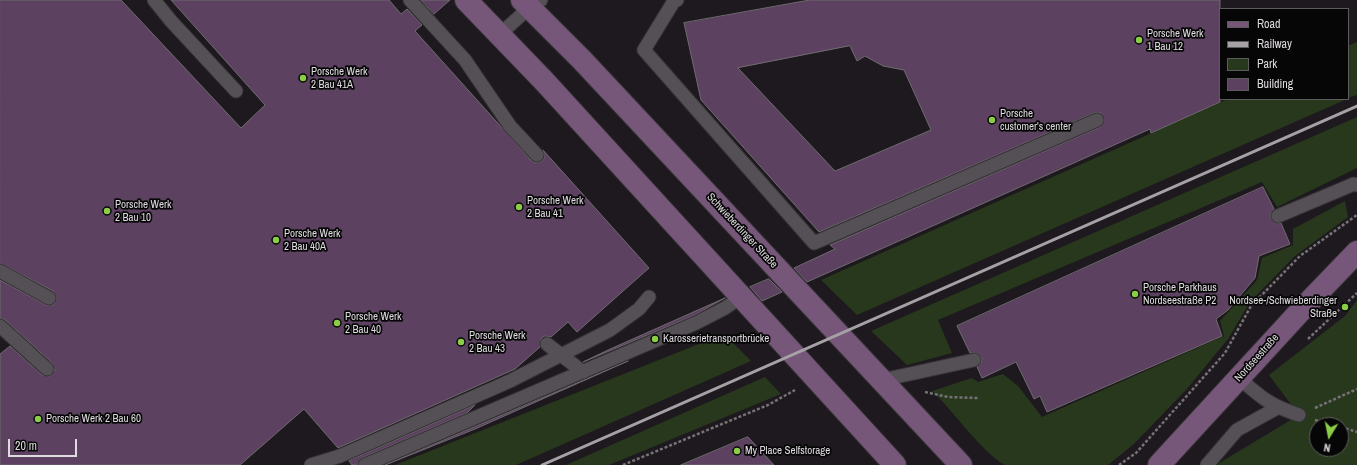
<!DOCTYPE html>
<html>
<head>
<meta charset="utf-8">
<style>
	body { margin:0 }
	#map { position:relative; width:1357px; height:465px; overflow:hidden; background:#1d191e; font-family:"Archivo Narrow",sans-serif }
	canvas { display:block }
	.legend { position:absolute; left:1219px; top:8px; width:130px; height:92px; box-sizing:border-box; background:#070607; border:1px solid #5d5c5d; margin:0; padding:5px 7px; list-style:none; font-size:12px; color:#dfdcdf }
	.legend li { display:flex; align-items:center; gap:8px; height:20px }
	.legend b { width:20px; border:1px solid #5d5c5d }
	.north { position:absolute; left:1309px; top:417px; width:40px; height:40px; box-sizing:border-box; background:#070607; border:1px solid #5d5c5d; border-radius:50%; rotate:190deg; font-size:11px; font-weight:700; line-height:16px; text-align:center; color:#dfdcdf }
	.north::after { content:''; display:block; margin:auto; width:14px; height:18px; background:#8ace47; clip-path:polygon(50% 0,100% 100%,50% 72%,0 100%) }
	.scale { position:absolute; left:8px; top:439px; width:69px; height:18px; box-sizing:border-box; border:2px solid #dfdcdf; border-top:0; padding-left:5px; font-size:12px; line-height:14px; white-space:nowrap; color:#dfdcdf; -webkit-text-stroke:3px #070607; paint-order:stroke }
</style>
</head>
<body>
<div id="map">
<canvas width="1357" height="465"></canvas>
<ul class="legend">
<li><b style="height:5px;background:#76577a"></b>Road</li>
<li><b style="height:5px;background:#a5a1a5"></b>Railway</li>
<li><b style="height:11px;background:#28381c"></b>Park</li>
<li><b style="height:11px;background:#5c4260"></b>Building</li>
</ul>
<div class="north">N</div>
<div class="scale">20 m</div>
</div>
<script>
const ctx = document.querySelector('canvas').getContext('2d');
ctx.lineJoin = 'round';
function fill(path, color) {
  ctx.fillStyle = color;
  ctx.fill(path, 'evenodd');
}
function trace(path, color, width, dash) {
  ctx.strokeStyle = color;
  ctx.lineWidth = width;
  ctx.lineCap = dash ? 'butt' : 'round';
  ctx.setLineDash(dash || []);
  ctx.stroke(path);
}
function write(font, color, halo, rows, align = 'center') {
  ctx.font = font + ' "Archivo Narrow",sans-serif';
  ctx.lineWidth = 3.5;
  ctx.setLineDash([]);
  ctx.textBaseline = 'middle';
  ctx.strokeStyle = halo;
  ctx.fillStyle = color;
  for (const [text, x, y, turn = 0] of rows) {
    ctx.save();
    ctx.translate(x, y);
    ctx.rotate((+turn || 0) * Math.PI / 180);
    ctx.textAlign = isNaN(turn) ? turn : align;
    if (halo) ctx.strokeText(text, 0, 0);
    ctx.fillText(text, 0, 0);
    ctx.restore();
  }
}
fill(new Path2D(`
	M1357,42v53l-9,3v-52z
	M1228,99h119l-490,216 -36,-35z
	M1357,117v51l-80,39 -15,-25 -324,138 14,33 -45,12 -36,-34z
	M1345,201l3,16 -53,39 -45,46 -22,37 -42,51 -52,54 -26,21h-103c-24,-13 -51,-54 -73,-74l40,-13 6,4 25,-8 15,12 24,31 182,-81 -4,-15 37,-41 5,-22 31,-13v-16z
	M1357,300v165h-141l83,-50 -30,-40 76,-59zM1317,425h24v24h-24z
	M724,334l27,27 -235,104h-121z
	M765,377l16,17 -172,71h-43z`), '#28381c');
const building = new Path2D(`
	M0,0h121l120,128 24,-23 -94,-105h218l12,14 6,-5 15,16 -7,6 116,129 4,3 7,-2 3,-4 -2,-7 106,118 -72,64 -9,-10 -17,15 -7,-1 -3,3 -1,8 -25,22 -177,79 -34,-39 -64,56h-240v-111l10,-8 32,29 8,1 5,-6 -3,-7 -47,-43 -5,-2v-38l46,25h7l4,-7 -4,-7 -53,-28z
	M421,0h29l-16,14z
	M810,0h410v102l-69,31 -1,-4 -343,153 -13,-14 41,-19 -5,-4 270,-118 5,-6 -4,-8h-7l-275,119 -118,-132 -17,-77zM850,46l7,15 8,-5 18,10 21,4 27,60 -96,41 -97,-103z
	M1263,187l11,22 -4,6 1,4 6,5 4,-1 9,21 -31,12 -4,22 -27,32 -12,9 6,17 -175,76 -7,-16 -6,3 -18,-37 -34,16 -5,-11 4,-4 1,-5 -5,-5h-7l-13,-27z
	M769,279l13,13 -20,9 -12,-14z
	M725,298l-32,18 -110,46 25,-12z
	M628,361l-153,68 -90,36 201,-86z
	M475,405l-8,8 -105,45 -5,7h-5l-3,-4z
	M748,437l26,28h-93z`);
fill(building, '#5c4260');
trace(building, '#6f6a6f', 1);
const service = new Path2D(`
	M154,0l17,21 65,70
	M410,0l55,60 45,66 27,29
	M677,0l-3,1 -30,49 170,193 283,-123
	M499,35l30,-27 12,-8
	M1278,216l76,-32 3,1
	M0,271l49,27
	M0,326l47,43
	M547,344l36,28
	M1239,378c23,20 30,27 60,37
	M882,380l92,-20
	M311,465l29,-9 170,-75 100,-51 29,-21 10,-12
	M365,465l331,-142 29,-15 16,-11
	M1207,465l30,-35 40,-22`);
const secondary = new Path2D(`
	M466,0l78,81 351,384
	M522,0l60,60 379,405
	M1159,465l147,-160 51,-53`);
trace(service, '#373437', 15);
trace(secondary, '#373437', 24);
trace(new Path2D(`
	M1308,339l49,-46
	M925,392l23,5 30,1
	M1315,408l42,-19
	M1315,420l19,5
	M1341,427l16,5
	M623,465l145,-60 27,-15
	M1119,465l17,-12 89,-100 26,-47 49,-50 57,-41`), '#767276', 2.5, [3, 2]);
trace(service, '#555055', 13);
trace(secondary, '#76577a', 22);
trace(new Path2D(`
	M542,465l815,-359`), '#a5a1a5', 3);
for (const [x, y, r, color] of [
	[1139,40,4,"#8ace47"],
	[303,78,4,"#8ace47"],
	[992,120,4,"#8ace47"],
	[519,207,4,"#8ace47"],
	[107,211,4,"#8ace47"],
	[276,240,4,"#8ace47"],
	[1135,294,4,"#8ace47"],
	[1345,307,4,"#8ace47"],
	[337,323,4,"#8ace47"],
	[655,339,4,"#8ace47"],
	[461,342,4,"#8ace47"],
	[38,419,4,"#8ace47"],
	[737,451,4,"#8ace47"]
]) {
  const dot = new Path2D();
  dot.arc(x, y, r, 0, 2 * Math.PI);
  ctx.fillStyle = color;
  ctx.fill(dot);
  trace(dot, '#070607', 1.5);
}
write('11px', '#dfdcdf', '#070607', [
	["Porsche Werk",1147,34],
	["1 Bau 12",1147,47],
	["Porsche Werk",311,72],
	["2 Bau 41A",311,85],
	["Porsche",1000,114],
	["customer's center",1000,127],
	["Porsche Werk",527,201],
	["2 Bau 41",527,214],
	["Porsche Werk",115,205],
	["2 Bau 10",115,218],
	["Porsche Werk",284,234],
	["2 Bau 40A",284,247],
	["Porsche Parkhaus",1143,288],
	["Nordseestraße P2",1143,301],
	["Nordsee-/Schwieberdinger",1337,301,"right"],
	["Straße",1337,314,"right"],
	["Porsche Werk",345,317],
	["2 Bau 40",345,330],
	["Porsche Werk",469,336],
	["2 Bau 43",469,349],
	["Karosserietransportbrücke",663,339],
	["Porsche Werk 2 Bau 60",46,419],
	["My Place Selfstorage",745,451]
], 'left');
write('11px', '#dfdcdf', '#070607', [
	["Schwieberdinger Straße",742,231,47],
	["Nordseestraße",1257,358,-48]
]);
</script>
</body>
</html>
